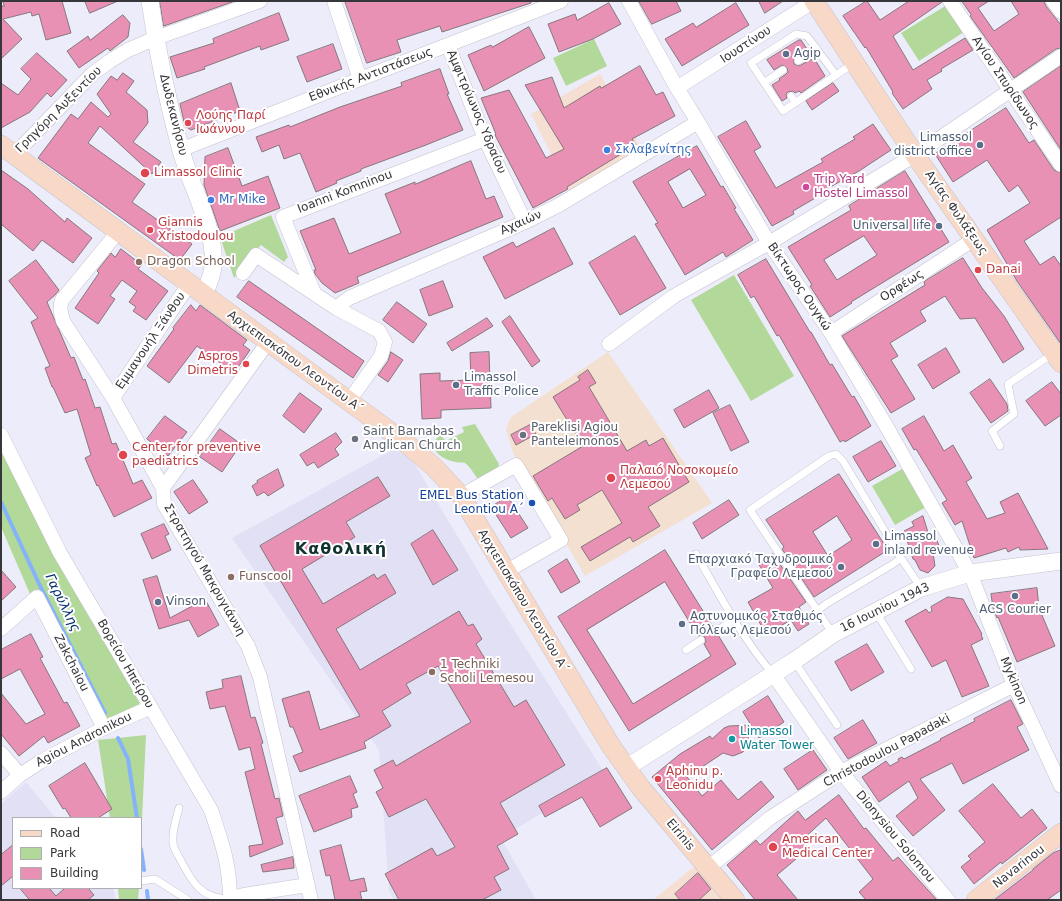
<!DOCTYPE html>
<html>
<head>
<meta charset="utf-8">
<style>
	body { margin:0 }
	#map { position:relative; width:1062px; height:901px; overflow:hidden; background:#edecfa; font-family:"DejaVu Sans",sans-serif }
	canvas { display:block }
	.frame { position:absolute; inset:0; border:2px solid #36363b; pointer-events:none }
	.legend { position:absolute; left:12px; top:817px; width:130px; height:72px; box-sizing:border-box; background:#fff; border:1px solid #afafb1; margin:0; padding:5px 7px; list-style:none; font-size:12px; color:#36363b }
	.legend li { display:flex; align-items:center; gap:8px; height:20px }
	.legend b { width:20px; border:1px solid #afafb1 }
</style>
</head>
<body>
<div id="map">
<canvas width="1062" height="901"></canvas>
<div class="frame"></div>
<ul class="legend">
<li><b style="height:5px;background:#f8d9c7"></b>Road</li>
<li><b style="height:11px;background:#b2d999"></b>Park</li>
<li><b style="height:11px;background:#e990b5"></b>Building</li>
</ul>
</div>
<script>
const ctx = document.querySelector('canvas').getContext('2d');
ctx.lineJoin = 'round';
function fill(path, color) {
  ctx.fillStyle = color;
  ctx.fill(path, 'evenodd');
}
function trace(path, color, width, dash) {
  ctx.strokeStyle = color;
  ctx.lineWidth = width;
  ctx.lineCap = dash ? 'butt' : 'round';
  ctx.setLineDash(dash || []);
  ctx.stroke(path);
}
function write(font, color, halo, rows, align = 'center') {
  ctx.font = font + ' "DejaVu Sans",sans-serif';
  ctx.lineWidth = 4;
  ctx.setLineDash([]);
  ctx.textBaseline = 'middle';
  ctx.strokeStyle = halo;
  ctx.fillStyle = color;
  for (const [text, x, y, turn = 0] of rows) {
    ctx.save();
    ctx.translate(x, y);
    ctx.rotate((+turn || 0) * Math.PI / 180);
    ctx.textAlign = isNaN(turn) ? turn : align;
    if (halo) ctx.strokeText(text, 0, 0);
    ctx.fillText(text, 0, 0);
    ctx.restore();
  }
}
fill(new Path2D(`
	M600,74l43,78 -72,41 -40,-79z
	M697,864l30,36h-74z`), '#f5dfd2');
fill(new Path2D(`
	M403,444l88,149 116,184 -52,28 -54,33 35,62h-142l-5,-10 -10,-140 -147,-212z
	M26,782l30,36h-43v70h100l3,12h-115v-96z`), '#e2e0f4');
fill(new Path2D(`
	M608,352l104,151 -127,73 -72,-123 -7,-24 5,-12z`), '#f3e0d0');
fill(new Path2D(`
	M947,5l17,27 -45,29 -18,-28z
	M594,39l13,27 -41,20 -13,-28z
	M271,215l17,42 -4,5 -23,-17 -27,33 -14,-41z
	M734,275l60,101 -43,25 -60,-101z
	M1,424l61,127 81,135 -4,19 -34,19 -75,-130 -29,-67z
	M475,424l24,40 -2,8 -18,8c-5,-5 -8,-13 -14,-17 -3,-1 -6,0 -9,-1 -14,-2 -31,-14 -16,-27l6,6 18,-9 -2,-5z
	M904,468l22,39 -31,18 -23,-39z
	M146,735l-5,106v-23h-31l-12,-78z
	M118,888h21l-1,12h-19z`), '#b2d999');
trace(new Path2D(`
	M1,502l41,88 63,123
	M118,738l10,21 9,59
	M141,849l3,21
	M147,891l1,9`), '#84b2fb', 4);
const building = new Path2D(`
	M3,1h59l9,32 -25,7 -7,-26 -7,2 -1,-4 -28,7 19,20 -21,20v-53h3z
	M85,1h33l-28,12z
	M160,1h75l-71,25z
	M345,1h186v2l-89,29 -2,-6 -43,14 4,12 -34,11z
	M639,1h37l5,10 -29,13z
	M759,1h24l-18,12z
	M867,1l13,19 29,-19h33v1l-49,34 20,34 52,-32 8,12 -32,19 1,2 -15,9 5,9 -29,20 -11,-16 1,-1 -27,-45 -1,1 -22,-32z
	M962,1h27l-11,7 16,23 25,-17 -8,-13h33l2,5 15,19v23l-5,1 -42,29 -44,-62 1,-1z
	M609,3l12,21 -28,15 -34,13 -11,-28 27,-10 2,6z
	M736,3l13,22 -67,41 -17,-27 28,-16 3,4z
	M279,13l10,27 -28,10 -1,-4 -56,21 1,2 -28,9 -7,-21 44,-14 -1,-4z
	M123,15l7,8 -2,14 -18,14 -2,-3 -29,20 -12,-17 21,-15 2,4z
	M529,27l16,31 -61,33 -16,-36 23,-10 1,2z
	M799,40h2l6,9 -13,9v6l5,2 15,-8 11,18 -24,17 -2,-2 -4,2 -2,-2 -5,1 -2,2 1,4 -5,3 -10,-16 8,-5 -1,-1 7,-5 2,-2 -1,-4 -5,-3 -8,5 -7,-10z
	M333,44l9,25 -35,13 -10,-25z
	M37,53l30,27 -16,17 -4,-4 -17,19 -29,16v-45l17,12 13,-16 -10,-10z
	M640,66l16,29 7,-3 12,24 -43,23 4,6 -69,42 1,2 -35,19 -38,-73 1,-1 -15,-36 28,-8 37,68 18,-9 -39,-64 27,-8 12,31 36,-22 1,2z
	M1061,66v84l-38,-58z
	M440,69l9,25h-2l16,36 -37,15 -65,24v2l-25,10 1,2 -21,9 -16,-39 -16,6 -5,-14 -17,7 -6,-15 33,-12 1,2 50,-20 62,-21 -1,-3z
	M123,73l11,8 -8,11 21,18 1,13 -15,19 28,20 -9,12 -52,-48 -12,17 57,41 -13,18 60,42 -12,16 -142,-102 33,-44 7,5 13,-17 17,15 3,-3 -14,-20 14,-18 6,4z
	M231,83l9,28 -49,19 -6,-4 -5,-22z
	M833,83l6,8 -27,19 -6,-9z
	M1006,108l23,35 5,-3 20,30 7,3v44l-37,24 16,24 14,-9 7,10v78l-44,-63 -30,-51 43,-27 -12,-18 -9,7 -22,-32 -34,22 -18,-28z
	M746,121l15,26 -7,4 22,37 47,-26 -2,-3 34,-20 -2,-2 20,-13 18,26 -32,21 -36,20 1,2 -31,18 1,3 -22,12 -54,-89z
	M697,146l24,41 2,-1 13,22 -2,1 19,31 -27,17 -3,-5 -38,23 -30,-51 3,-1 -25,-41zM690,169l16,26 -23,13 -15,-26z
	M228,148l14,38 26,-10 12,32 -60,23 -16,-46 1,-28z
	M471,161l15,38 8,-3 9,21 -146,60 2,6 -24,10 -13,-10 -7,-9 -1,-4h2l-16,-39 34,-13 15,36 52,-21 -16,-39 30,-12v2z
	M1,170l27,19 37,33 2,-4 25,20 -19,25 -31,-23 -9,11 -32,-27z
	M905,171l44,71 -98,60 1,1 -22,14 -20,-31 2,-1 -24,-38 63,-37 -2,-4zM864,236l13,19 -40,25 -13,-20z
	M554,228l19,36 -68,35 -22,-42 30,-15 3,5z
	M635,236l31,52 -46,27 -31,-52z
	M121,249l21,16 -4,4 30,22 -22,29 -13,-9 3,-4 -7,-5 8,-11 -15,-11 -12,16 5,3 -17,25 -23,-16 24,-35 -2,-2 14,-18 4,4z
	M963,258l19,30 22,28 20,33 -21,14 -28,-45 -15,1 -15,-23 -25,15 6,10 -36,22 8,13 -7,4 24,39 -24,14 -49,-77 83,-51 -1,-3z
	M766,259l44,73h1l19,33 2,-1 20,33 2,-1 17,30 -26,16 -1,-2 -4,2 -61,-107 -2,1 -23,-40 -3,2 -13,-23z
	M36,260l23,30 -4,5 -8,7 24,56 3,-1 9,23 2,-1 10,29 5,-1 12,37 4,-1 17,41 9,-4 10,18 -38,19 -16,-32 -1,1 -12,-28 6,-3 -14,-46 -12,4 -12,-26h-1l-7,-19 5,-2 -19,-44 7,-4 -29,-37z
	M249,281l115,80 -11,17 -116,-81z
	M443,281l10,26 -24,9 -9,-26z
	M397,302l30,22 -14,19 -30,-23z
	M191,305l5,6 4,-6 47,35 -4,5 7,5 -16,23 -37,-27 -28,37 -22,-17 27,-37 -1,-1z
	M510,316l30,45 -8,6 -30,-45z
	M487,318l6,8 -41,25 -5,-8z
	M946,348l14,24 -27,17 -15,-24z
	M391,352l12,8 -15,22 -10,-7 10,-14z
	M489,352l2,56 -50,2v8l-19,1 -2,-45 20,-1v8l31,-1 -1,-27z
	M588,370l8,13 -7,4 38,64 19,-11 3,6 14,-8 26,44 -41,25 12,19 -27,16 -3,-5 -40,24 -9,-14 41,-24 -20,-33 -25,15 3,5 -15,9 -13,-21 -4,3 -15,-25 50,-30 -30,-49 27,-17 -2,-3z
	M990,379l17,25 1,7 -17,12 -21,-30z
	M1052,382l9,12v21l-16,11 -19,-25z
	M709,390l10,18 -35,20 -10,-18z
	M300,393l22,16 -18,24 -21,-17z
	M730,405l19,37 -18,9 -18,-38z
	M165,416l22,16 -19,24 -21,-17z
	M924,416l20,35 9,-6 19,33 -6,4 21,37 18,-6 -5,-11 18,-9 30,56 -28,1 -1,-3 -11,5 -2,-4 -32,10 -12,-37 -7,4 -13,-22 5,-3 -31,-51 -2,1 -12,-21z
	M530,425l6,9 -20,11 -5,-10z
	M220,429l21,15 -19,28 -22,-15z
	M336,433l6,9 -7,7 4,6 -21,13 -4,-6 -7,4 -7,-11z
	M881,441l15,25 -28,16 -15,-25z
	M278,469l6,17 -16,10 -4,-4 -7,4 -5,-10 6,-4 -1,-1z
	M839,474l49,76 -74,47 -32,-48 2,-2 -18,-27zM837,516l15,24 -24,16 -15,-24z
	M378,477l12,19 -44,26 9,15 -53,32 21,35 51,-30 3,5 8,-5 11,19 -60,36 24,41 99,-59 9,15 5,-2 9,15 -6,5 38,63 12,-7 39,65 -65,38 18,31 -21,12 12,23 -15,8 7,13 -19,10h-83l-14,-26 47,-26 5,8 18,-9 -29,-48 -37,18 -13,-25 7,-4 -9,-18 19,-10 3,6 75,-44 -33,-56 -32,18 5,9 -29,18 9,15 -27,16 2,6 -66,24 -7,-16 10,-4 -10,-25h-3l-8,-28 27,-8 11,39 40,-14 -100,-170z
	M193,480l15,22 -19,12 -15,-22z
	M508,497l20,31 -17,10 -20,-31z
	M729,500l10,15 -37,24 -9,-16z
	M923,516l7,23 5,-3 5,12 -7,5 2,13 -7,7 -8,-3 -5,-10 -2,-1 -9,-28 10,-5 -2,-4z
	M164,524l5,10 -4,2 6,14 -19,9 -11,-25z
	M433,530l25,40 -25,15 -22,-41z
	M665,550l48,77 -2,4 1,3 2,2 4,-1 18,29 -107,67 -71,-114zM665,582l33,54 5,-1 2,3 1,4 -2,2 7,12 -78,48 -46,-74z
	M773,554l33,48 -7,5 10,17 -11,7 -7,-11 -25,14 -18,-32 25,-14 -15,-25z
	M567,559l13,23 -19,11 -13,-22z
	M1,570l15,17 -15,14z
	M157,576l13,42 35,-19 14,26 -21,12 -9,-17 -30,9 -16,-49z
	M1037,588l2,20 16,38 -38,16 -19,-45 -1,1 -4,-10 -2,-14z
	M948,597l15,2 19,35 -1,1 2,4 -12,6 18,41 -27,11 -16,-37 -14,7 -27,-46 21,-12 3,4 3,-2 -1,-4z
	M31,634l12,23 -3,1 24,45 3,-1 13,24 -32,17 -4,-7 -25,20 -18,-22v-41l25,31 19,-10 -25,-45 -19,10v-29z
	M867,644l17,28 -33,19 -16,-29z
	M241,676l10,42 4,-1 8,26 -2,1 14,55 4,-1 4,18 -7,2 7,26 -33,13 -1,-11 14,-2 -18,-72 10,-3 -5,-22 -11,3 -14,-44 -15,3 -4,-17 17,-4 -1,-8z
	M768,696l16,26 -25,16 -8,-12 -5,21 -3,5 -10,4 -10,-3 -36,24 15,19 19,-16 17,20 23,-19 13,16 -62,53 -60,-73 28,-23 30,-18 2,3 12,-11 5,-2 22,-1 -8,-13z
	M1011,700l12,24 -6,3 12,23 -66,34 -11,-21 -32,16 25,31 -32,26 -17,-20 22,-18 -9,-17 -30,21 -17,-25 24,-16 4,5 9,-5 -1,-2 4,-2 2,2 37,-19 -1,-1 35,-18 -1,-2z
	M863,720l14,23 -29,16 -14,-21z
	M813,750l14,20 -29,20 -14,-21z
	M85,763l27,46 -14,9h-27l-6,-10 -2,1 -14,-23z
	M607,768l25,40 -32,19 -18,-30 -37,20 -6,-11z
	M350,776l7,16 -4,2 5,13 -7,2 1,8 -38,15 -15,-36z
	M993,784l28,34 11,-9 15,19 -45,36 -1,-2 -27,22 -13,-17 10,-8 -3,-3 17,-14 -26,-31z
	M839,795l25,34 2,-1 27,33 5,-4 39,43h-71l-7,-8 14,-13 -47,-61 -24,22 7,8 -32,27 21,25h-43l-28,-35 29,-25 4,5 38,-34 7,9z
	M13,845v31l-12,10v-31z
	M341,845l9,36 14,-3 3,13 -7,1 2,8h-27l-5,-25 -4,1 -6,-25z
	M1061,850v40l-14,10h-53l39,-30v-1l20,-16z
	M293,857l1,11 -31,4 -2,-7z
	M698,873l13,16 -12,11h-19l-5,-6z
	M20,888h29l7,8 9,-8h23l6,7 -6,5h-58z`);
fill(building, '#e990b5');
trace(building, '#85777c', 1);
const service = new Path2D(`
	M798,61l19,-12
	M836,75l-29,-39 -11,-2 -45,29 32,48 71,-48
	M764,83l19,-13
	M791,96l5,7
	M1000,446l-8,-15 22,-17 -6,-30 46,-31
	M696,554c23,40 47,86 77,120
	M817,611l9,-7 67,-40 8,-6
	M876,612l35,57
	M716,631l19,-12
	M833,634l-83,-124 79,-54 7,-2 7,7 58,97 20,30
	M686,650l15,-10
	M794,661l43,64
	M179,808c-3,12 -7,22 -6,34 0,5 4,12 7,17 12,23 21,40 50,40
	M141,881l14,-2 33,21`);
const minor = new Path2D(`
	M334,1l26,78
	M629,1l48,87 21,34 71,121 62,90 54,91 85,149 44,112 47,101
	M950,1l111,164
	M1053,1l8,11
	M448,45l37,94 40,83
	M677,88l137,-87
	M180,150l180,-71 201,-78
	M14,155l78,-81 18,-13 18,-11 28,-12 104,-37
	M118,232l-56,68c-3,8 -1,13 1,21l50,77 50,90 1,16 84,142 12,31 51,223
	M243,273l13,-18 80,53 43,23 6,11 -4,14 -32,45
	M314,293l-31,-76 202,-78
	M336,308l13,-10 176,-76 34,-17 139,-83
	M831,333l143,-94
	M609,344l65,-48 95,-53 146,-88 146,-99
	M113,398l76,-114
	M1,435l59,118 151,257c11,33 19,55 19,90
	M163,488l105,-146
	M461,496l55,-31 45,75 -54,31
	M1,629l36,-32 67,131
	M773,674l68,98 107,128
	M1,753l19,22
	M1,792l19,-17 20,-13 64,-34 47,-21
	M708,868l62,-50 71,-46 173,-87
	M230,899l14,-4 63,-10`);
const tertiary = new Path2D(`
	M150,1c7,49 17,98 30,146 9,36 37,83 33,120 -1,10 -6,19 -9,29
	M626,768l168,-107 39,-27 88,-46 49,-15 91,-12`);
const secondary = new Path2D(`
	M814,1l101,154 146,208
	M1,145l406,299 27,23 27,29 150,250 30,42 94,112
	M976,900l85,-67`);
trace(service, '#c3c2cf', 8);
trace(minor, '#c3c2cf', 15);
trace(tertiary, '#c3c2cf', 18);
trace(secondary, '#c3c2cf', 20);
trace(service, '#fff', 7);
trace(minor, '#fff', 14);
trace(tertiary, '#fff', 17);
trace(secondary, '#f8d9c7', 19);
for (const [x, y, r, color] of [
	[786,54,4,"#5c6f8a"],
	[188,123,4,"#e0444e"],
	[980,145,4,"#5c6f8a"],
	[607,150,4,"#3f7fe0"],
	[145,173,5,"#e0444e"],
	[806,187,4,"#d1479c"],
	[211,200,4,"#3f7fe0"],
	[939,226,4,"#5c6f8a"],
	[150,230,4,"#e0444e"],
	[139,262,4,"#8d6e63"],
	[978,270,4,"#e0444e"],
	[246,364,4,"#e0444e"],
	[456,385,4,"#5c6f8a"],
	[523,435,4,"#6b7280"],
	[355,439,4,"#6b7280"],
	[123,455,5,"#e0444e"],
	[611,478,5,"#e0444e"],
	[532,503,4,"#1a4fb4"],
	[876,544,4,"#5c6f8a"],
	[841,567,4,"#5c6f8a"],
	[231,577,4,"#8d6e63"],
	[1015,596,4,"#5c6f8a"],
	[158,602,4,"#5c6f8a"],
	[682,624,4,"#5c6f8a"],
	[432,672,4,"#8d6e63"],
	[732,739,4,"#0f9aa8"],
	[658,779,4,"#e0444e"],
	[773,847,5,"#e0444e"]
]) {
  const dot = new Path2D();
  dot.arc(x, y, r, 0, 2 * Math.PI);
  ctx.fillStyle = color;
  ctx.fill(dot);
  trace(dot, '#fff', 1.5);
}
write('12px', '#36363b', '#fff', [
	["Ιουστίνου",746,45,-33],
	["Εθνικής Αντιστάσεως",371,75,-21],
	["Αγίου Σπυρίδωνος",1005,83,56],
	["Γρηγόρη Αυξεντίου",59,110,-45],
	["Αμφιτρύωνος Υδραίου",476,112,67],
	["Δωδεκανήσου",173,115,76],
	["Ioanni Komninou",345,192,-21],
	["Αγίας Φυλάξεως",956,213,55],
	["Αχαιών",521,223,-24],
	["Ορφέως",902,286,-33],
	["Βίκτωρος Ουγκώ",799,287,56],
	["Εμμανουήλ Ξάνθου",151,341,-56],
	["Αρχιεπισκόπου Λεοντίου Α΄",295,362,36],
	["Στρατηγού Μακρυγιάννη",204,570,60],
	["Αρχιεπισκόπου Λεοντίου Α΄",523,601,59],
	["16 Iouniou 1943",885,608,-26],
	["Zakchaiou",71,663,63],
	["Βορείου Ηπείρου",125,664,60],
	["Mykinon",1013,681,67],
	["Agiou Andronikou",84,740,-27],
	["Christodoulou Papadaki",887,751,-28],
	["Eirinis",680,835,50],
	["Dionysiou Solomou",895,837,50],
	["Navarinou",1019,867,-38]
]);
write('12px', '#4e5e75', '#fff', [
	["Agip",794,54],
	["Limassol",972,138,"right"],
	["district office",972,152,"right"],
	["Universal life",931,226,"right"],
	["Limassol",464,378],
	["Traffic Police",464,392],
	["Limassol",884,537],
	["inland revenue",884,551],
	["Επαρχιακό Ταχυδρομικό",833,560,"right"],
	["Γραφείο Λεμεσού",833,574,"right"],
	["Vinson",166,602],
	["ACS Courier",1015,610,"center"],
	["Αστυνομικός Σταθμός",690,617],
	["Πόλεως Λεμεσού",690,631]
], 'left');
write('12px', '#be3a42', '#fff', [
	["Λούης Παρί",196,116],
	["Ιωάννου",196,130],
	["Limassol Clinic",154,173],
	["Giannis",158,223],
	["Xristodoulou",158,237],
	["Danai",986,270],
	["Aspros",238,357,"right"],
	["Dimetris",238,371,"right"],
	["Center for preventive",132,448],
	["paediatrics",132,462],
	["Παλαιό Νοσοκομείο",620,471],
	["Λεμεσού",620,485],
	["Aphinu p.",666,772],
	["Leonidu",666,786],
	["American",782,840],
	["Medical Center",782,854]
], 'left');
write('12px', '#366cbe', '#fff', [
	["Σκλαβενίτης",615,150],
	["Mr Mike",219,200]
], 'left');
write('12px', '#b23c85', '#fff', [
	["Trip Yard",814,180],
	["Hostel Limassol",814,194]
], 'left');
write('12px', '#785e54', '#fff', [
	["Dragon School",147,262],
	["Funscool",239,577],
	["1 Techniki",440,665],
	["Scholi Lemesou",440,679]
], 'left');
write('12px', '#5b616d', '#fff', [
	["Pareklisi Agiou",531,428],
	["Panteleimonos",531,442],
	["Saint Barnabas",363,432],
	["Anglican Church",363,446]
], 'left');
write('12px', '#164399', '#fff', [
	["EMEL Bus Station",524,496],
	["Leontiou A´",524,510]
], 'right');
write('12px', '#0d838f', '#fff', [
	["Limassol",740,732],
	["Water Tower",740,746]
], 'left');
write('italic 13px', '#093472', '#fff', [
	["Γαρύλλης",62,603,64]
]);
ctx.letterSpacing = '1px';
write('bold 16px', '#103331', '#fff', [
	["Καθολική",341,550]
]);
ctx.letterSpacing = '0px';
</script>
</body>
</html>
